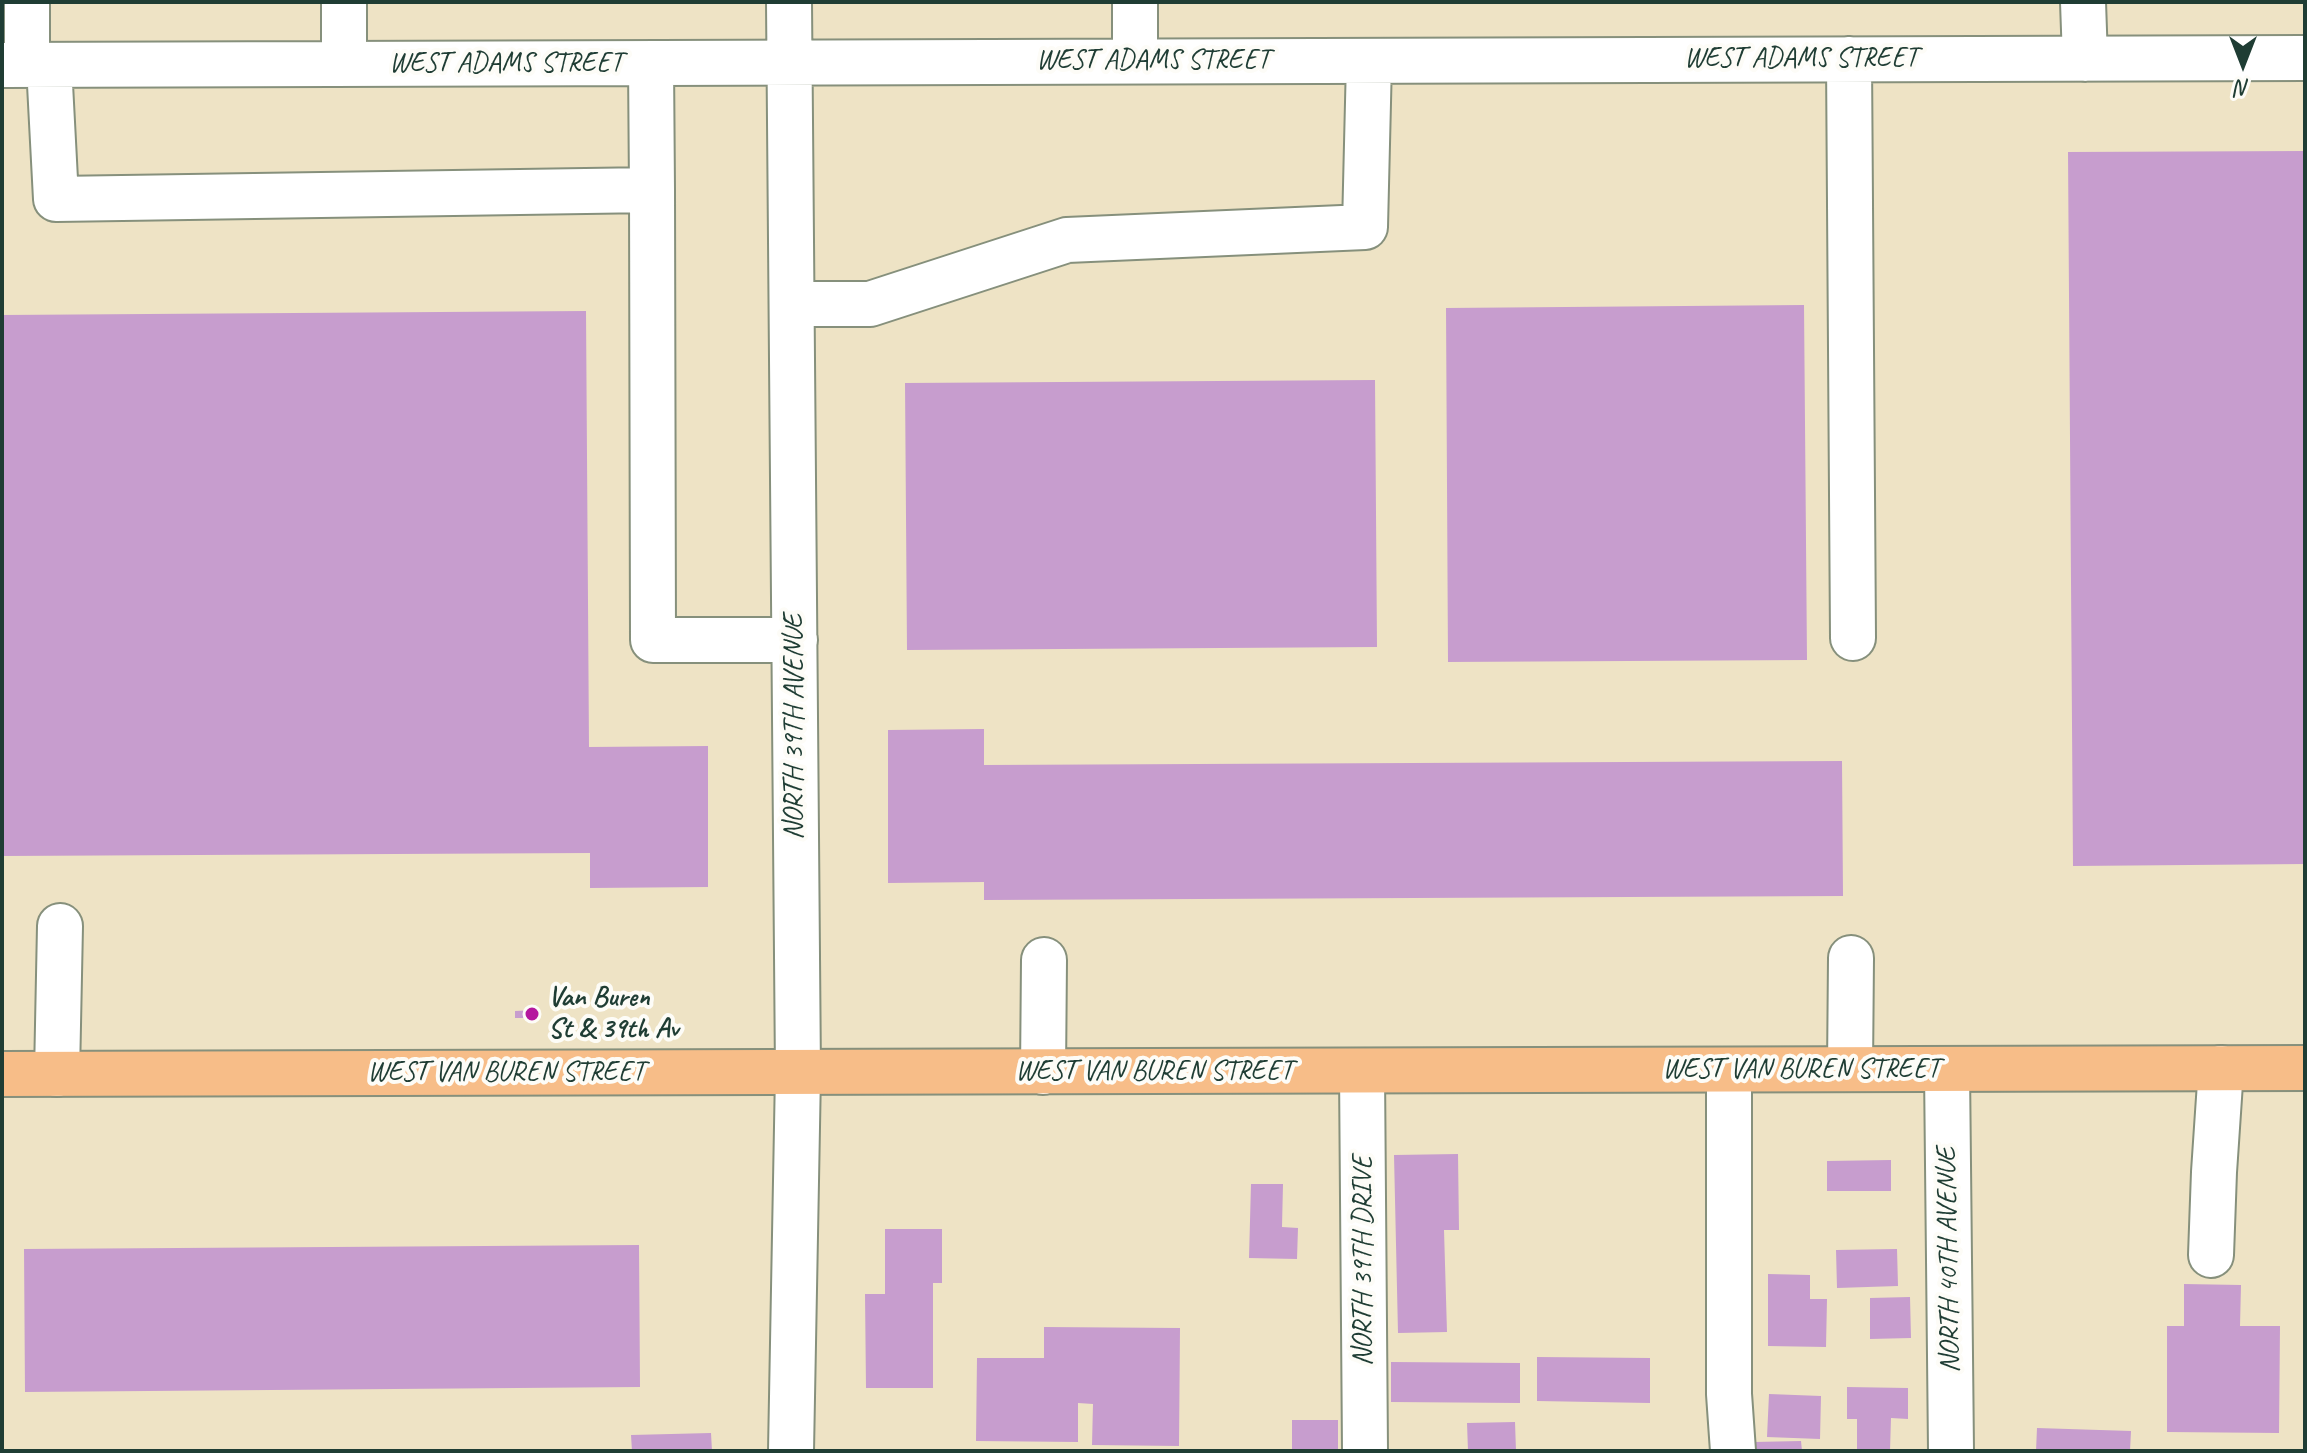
<!DOCTYPE html>
<html>
<head>
<meta charset="utf-8">
<style>
	body { margin:0 }
	#map { position:relative; width:2307px; height:1453px; overflow:hidden; background:#eee3c5; font-family:Caveat,sans-serif }
	canvas { display:block }
	.frame { position:absolute; inset:0; border:4px solid #1f3d34; pointer-events:none }
	.north { position:absolute; left:2203px; top:24px; width:80px; height:80px; -webkit-text-stroke:6px #fdfcf7; paint-order:stroke; rotate:180deg; font-size:22px; font-weight:700; line-height:32px; text-align:center; color:#1f3d34 }
	.north::after { content:''; display:block; margin:auto; width:28px; height:36px; background:#1f3d34; clip-path:polygon(50% 0,100% 100%,50% 72%,0 100%) }
</style>
</head>
<body>
<div id="map">
<canvas width="2307" height="1453"></canvas>
<div class="frame"></div>
<div class="north">N</div>
</div>
<script>
const ctx = document.querySelector('canvas').getContext('2d');
ctx.lineJoin = 'round';
function fill(path, color) {
  ctx.fillStyle = color;
  ctx.fill(path, 'evenodd');
}
function trace(path, color, width, dash) {
  ctx.strokeStyle = color;
  ctx.lineWidth = width;
  ctx.lineCap = dash ? 'butt' : 'round';
  ctx.setLineDash(dash || []);
  ctx.stroke(path);
}
function write(font, color, halo, rows, align = 'center') {
  ctx.font = font + ' Caveat,sans-serif';
  ctx.lineWidth = 8;
  ctx.setLineDash([]);
  ctx.textBaseline = 'middle';
  ctx.strokeStyle = halo;
  ctx.fillStyle = color;
  for (const [text, x, y, turn = 0] of rows) {
    ctx.save();
    ctx.translate(x, y);
    ctx.rotate((+turn || 0) * Math.PI / 180);
    ctx.textAlign = isNaN(turn) ? turn : align;
    if (halo) ctx.strokeText(text, 0, 0);
    ctx.fillText(text, 0, 0);
    ctx.restore();
  }
}
fill(new Path2D(`
	M2305,151v713l-232,2 -5,-714z
	M1804,305l3,355 -359,2 -2,-354z
	M586,311l3,436 119,-1v141l-118,1v-35l-588,3v-541z
	M1375,380l2,267 -470,3 -2,-267z
	M984,729v36l858,-4 1,135 -859,4v-18l-96,1v-153z
	M537,1010v8h-22v-7z
	M1458,1154l1,76h-15l3,102 -49,1 -4,-178z
	M1891,1160v31h-64v-30z
	M1251,1184h32l-1,43 16,1 -1,31 -48,-1z
	M885,1229h57v54h-9v105h-67l-1,-94h20z
	M639,1245l1,142 -615,5 -1,-143z
	M1897,1249l1,37 -61,2 -1,-38z
	M1768,1274l42,1v24h17l-1,48 -58,-1z
	M2184,1284l57,1 -1,41h40l-1,107 -112,-1v-106h17z
	M1910,1297l1,41 -41,1v-41z
	M1044,1327l136,1 -1,118 -87,-1 1,-41 -15,-1v39l-102,-1 1,-83h67z
	M1537,1357l113,1v45l-113,-2z
	M1391,1362l129,1v40l-129,-1z
	M1847,1387l61,1v31l-17,-1 -1,33h-33v-32h-10z
	M1769,1394l52,2 -1,43 -53,-2z
	M1292,1420h46v31h-46z
	M1515,1422l1,29h-48l-1,-28z
	M2037,1428l94,3 -1,20h-94z
	M711,1433l1,18h-80l-1,-16z
	M1801,1441l1,10h-48v-9z`), '#c79dce');
const minor = new Path2D(`
	M789,2l9,1071 -7,378
	M1135,2v59
	M2083,2l2,57
	M1849,59l4,579
	M344,64v-62
	M2,65l2303,-7
	M27,65v-63
	M49,65l7,134 596,-9 -1,-127
	M652,190l1,450h142
	M792,304h78l197,-64 298,-13 4,-166
	M1850,1069l1,-111
	M1947,1069l4,382
	M1729,1070v324l4,57
	M1362,1071l3,380
	M1043,1072l1,-112
	M57,1074l3,-148
	M2211,1255l3,-83 7,-104`);
const major = new Path2D(`
	M2,1074l2303,-6`);
trace(minor, '#86907c', 48);
trace(major, '#86907c', 48);
trace(minor, '#fff', 44);
trace(major, '#f7bd88', 44);
for (const [x, y, r, color] of [
	[532,1014,8,"#b5179e"]
]) {
  const dot = new Path2D();
  dot.arc(x, y, r, 0, 2 * Math.PI);
  ctx.fillStyle = color;
  ctx.fill(dot);
  trace(dot, '#fdfcf7', 3);
}
write('28px', '#1f3d34', '#fdfcf7', [
	["WEST ADAMS STREET",1801,59],
	["WEST ADAMS STREET",1153,61],
	["WEST ADAMS STREET",506,64],
	["NORTH 39TH AVENUE",795,727,-90],
	["WEST VAN BUREN STREET",1801,1070],
	["WEST VAN BUREN STREET",1154,1072],
	["WEST VAN BUREN STREET",506,1073],
	["NORTH 40TH AVENUE",1949,1260,-91],
	["NORTH 39TH DRIVE",1364,1261,-90]
]);
write('bold 28px', '#1f3d34', '#fdfcf7', [
	["Van Buren",548,998],
	["St & 39th Av",548,1030]
], 'left');
</script>
</body>
</html>
